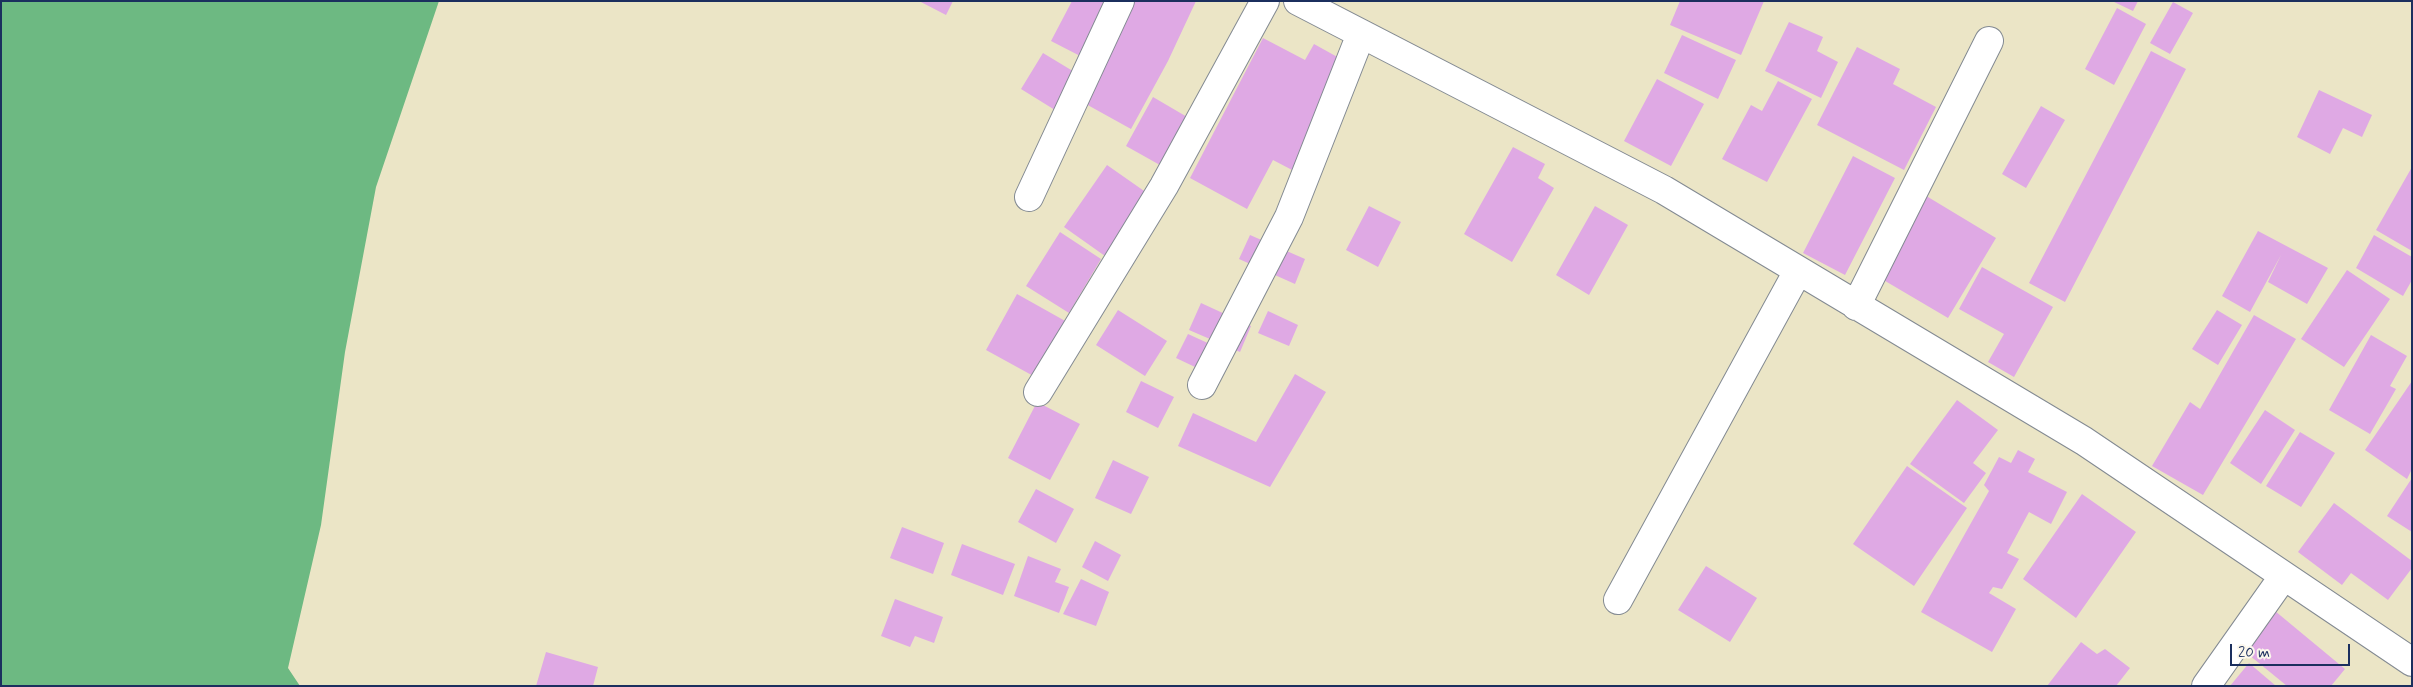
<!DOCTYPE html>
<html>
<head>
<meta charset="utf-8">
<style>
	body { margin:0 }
	#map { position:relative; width:2413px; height:687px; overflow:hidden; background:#ebe5c6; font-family:Mynerve,sans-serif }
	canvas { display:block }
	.frame { position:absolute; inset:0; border:2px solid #1b2f5e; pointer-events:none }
	.scale { position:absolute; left:2230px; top:644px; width:120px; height:22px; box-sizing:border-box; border:2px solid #1b2f5e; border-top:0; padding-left:6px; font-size:15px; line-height:18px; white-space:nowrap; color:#1b2f5e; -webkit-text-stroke:4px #fbf7ec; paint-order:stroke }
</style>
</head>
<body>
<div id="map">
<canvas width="2413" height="687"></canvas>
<div class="frame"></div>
<div class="scale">20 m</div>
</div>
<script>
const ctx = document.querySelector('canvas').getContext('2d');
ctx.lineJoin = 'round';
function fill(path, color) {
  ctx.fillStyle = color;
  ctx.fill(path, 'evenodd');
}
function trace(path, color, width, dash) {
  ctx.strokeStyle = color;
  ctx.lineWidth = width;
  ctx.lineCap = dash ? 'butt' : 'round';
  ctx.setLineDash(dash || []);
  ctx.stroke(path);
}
fill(new Path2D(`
	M1,1h438l-63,186 -31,165 -24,173 -33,143 12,18h-299z`), '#6db982');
fill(new Path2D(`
	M919,1h34l-7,14z
	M1072,1h124l-28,60 -37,68 -56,-31 -12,17 -42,-26 22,-36 43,26v-20l-35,-18z
	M1680,1h84l-23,54 -71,-30z
	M2112,1h26l-5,10z
	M2173,2l20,11 -23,41 -20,-11z
	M2117,8l29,16 -32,61 -29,-16z
	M1789,22l34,15 -6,14 21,11 -17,36 -56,-27z
	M1682,35l54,25 -18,39 -54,-26z
	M1263,38l42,22 9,-16 36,20 -56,107 -21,-11 -26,49 -57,-31z
	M1857,47l43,22 -7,15 43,23 -32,63 -87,-45z
	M2151,51l35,18 -121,233 -36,-19z
	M1657,79l47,25 -33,62 -47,-25z
	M1778,81l34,18 -45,83 -45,-23 29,-54 11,6z
	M2319,90l53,25 -10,22 -19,-9 -13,26 -33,-17z
	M1153,97l41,24 -27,48 -41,-23z
	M2041,106l24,14 -39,68 -24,-14z
	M1513,147l32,17 -7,14 16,10 -42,74 -48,-28z
	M1853,156l42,22 -50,97 -42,-22z
	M1107,165l40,28 -42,63 -41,-29z
	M2412,167v84l-36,-21z
	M1923,194l73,44 -48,80 -73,-43z
	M1369,206l32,16 -23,45 -32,-17z
	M1595,206l33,19 -39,70 -33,-20z
	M2258,231l70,37 -21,36 -39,-22 13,-27 -31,57 -28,-16z
	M1060,232l41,27 -32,54 -43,-27z
	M1250,235l55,24 -10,25 -56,-25z
	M2374,235l38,22v23l-9,16 -47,-28z
	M1982,267l71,40 -39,70 -26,-15 16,-28 -45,-25z
	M2347,270l43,29 -46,68 -43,-28z
	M1017,294l50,28 -30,56 -51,-28z
	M1201,303l50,23 -11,26 -51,-22z
	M1118,310l49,31 -22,35 -49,-31z
	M2217,310l25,15 -24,40 -26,-16z
	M1268,311l30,14 -9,21 -31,-13z
	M2254,315l42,24 -93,156 -51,-29 38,-64 10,7z
	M1188,334l35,16 -11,25 -36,-17z
	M2371,335l36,21 -17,30 6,3 -26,45 -41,-24z
	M1295,374l31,18 -56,95 -92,-41 15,-33 63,29z
	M1141,381l33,16 -16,31 -32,-16z
	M2412,381v88l-5,10 -42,-29z
	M1957,400l41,30 -25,33 13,10 -22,30 -54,-39z
	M1037,402l43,22 -30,56 -42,-22z
	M2265,410l30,20 -34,54 -31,-21z
	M2300,432l35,21 -34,54 -35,-21z
	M2018,450l17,9 -7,13 39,20 -16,32 -22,-12 -22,41 12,6 -17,30 -9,-2 -4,6 27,16 -24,43 -71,-40 68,-121 -5,-6 15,-28 12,6z
	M1113,460l36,17 -18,37 -36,-16z
	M1907,466l60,42 -53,78 -61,-42z
	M2412,478v54l-25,-16z
	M1036,489l38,20 -18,34 -38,-21z
	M2082,494l54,38 -60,86 -53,-39z
	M2334,503l78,58v7l-24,32 -37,-27 -9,12 -44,-33z
	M902,527l42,16 -11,31 -43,-16z
	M1095,541l26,14 -13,26 -26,-14z
	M962,544l53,20 -12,31 -52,-20z
	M1028,556l33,13 -6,13 14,5 -10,26 -45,-17z
	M1706,566l51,32 -27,44 -52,-32z
	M1081,579l28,13 -13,34 -33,-12z
	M895,599l48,18 -9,26 -19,-7 -5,11 -29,-11z
	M2275,611l70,58 -14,17h-44l-44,-36z
	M2081,642l16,12 8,-5 25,19 -14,18h-69z
	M546,652l52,15 -5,19h-57z
	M2249,663l27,23h-46z`), '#dfa9e4');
const minor = new Path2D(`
	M1298,1l366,189 420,251 328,221
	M1029,197l91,-196
	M1856,306l133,-265
	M1202,385l87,-168 72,-183
	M1038,392l126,-206 101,-185
	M1618,600l180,-329
	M2206,686l77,-109`);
trace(minor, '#838a92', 30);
trace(minor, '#fff', 28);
</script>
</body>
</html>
